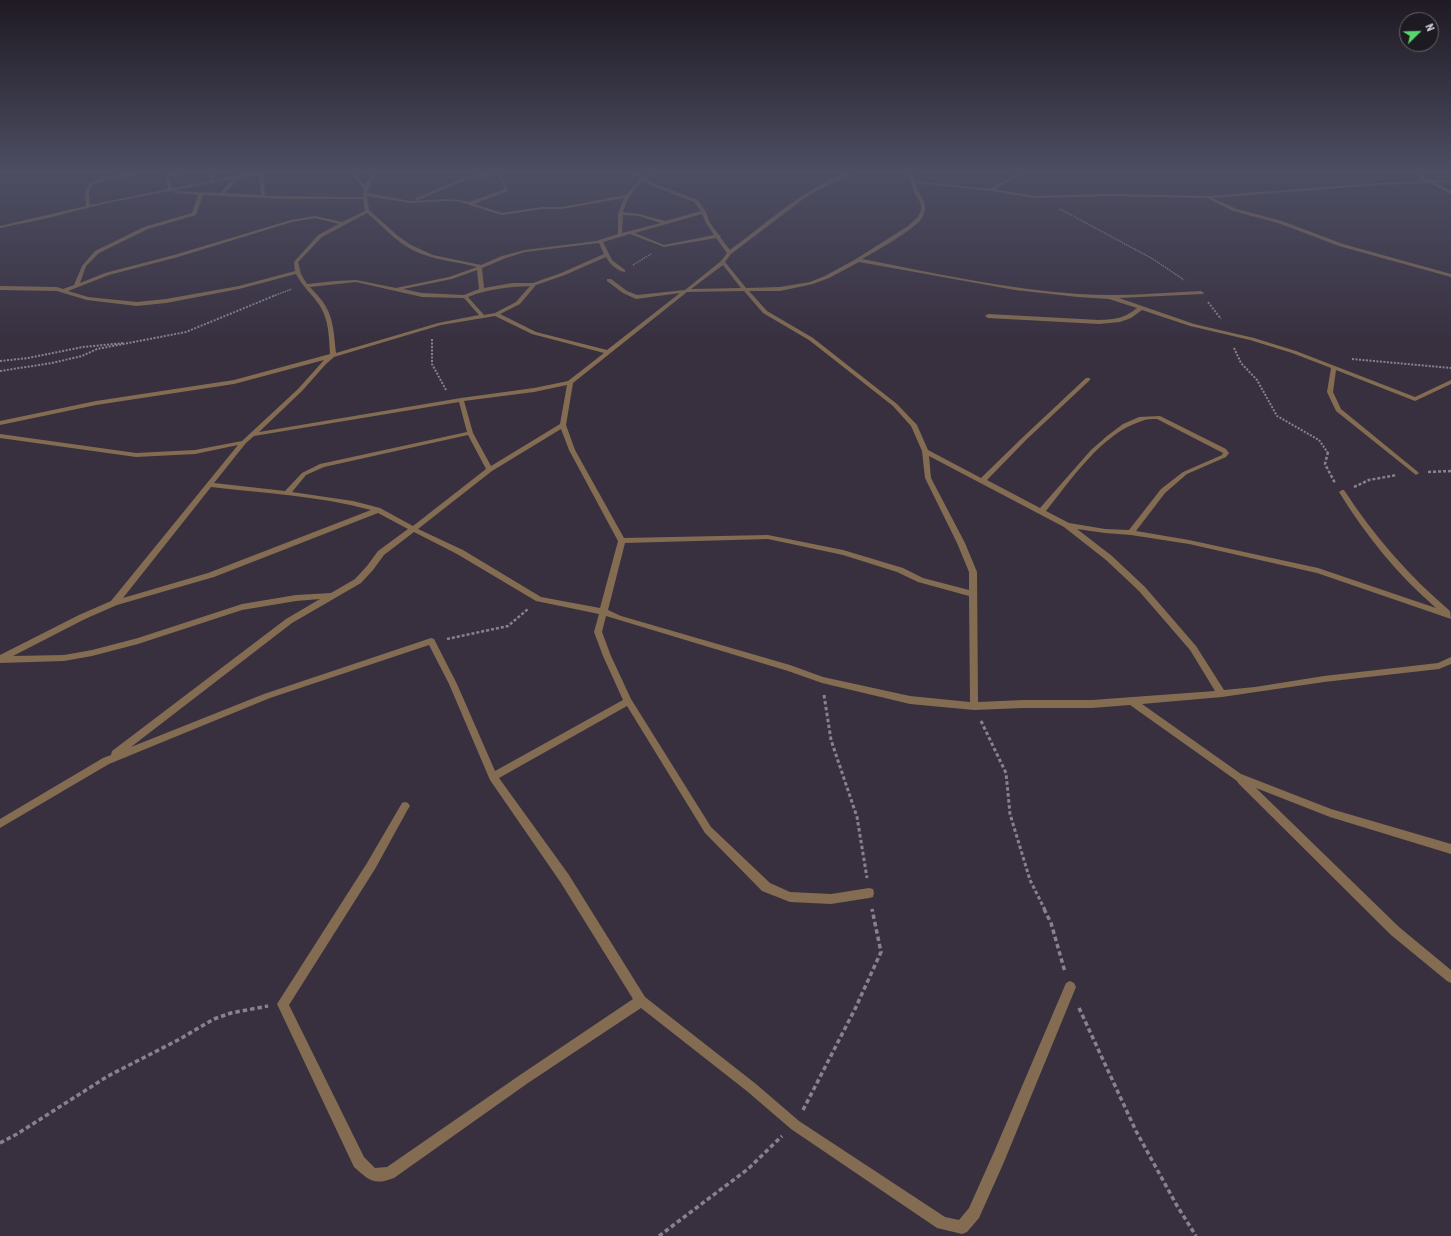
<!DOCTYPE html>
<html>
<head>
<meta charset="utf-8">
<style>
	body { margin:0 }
	#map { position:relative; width:1451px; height:1236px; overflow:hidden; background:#38303f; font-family:"Roboto Condensed",sans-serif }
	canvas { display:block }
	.north { position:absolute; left:1399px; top:12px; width:40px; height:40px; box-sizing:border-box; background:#1d1a21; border:1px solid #68646d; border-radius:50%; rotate:67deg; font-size:11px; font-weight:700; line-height:16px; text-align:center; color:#d9d4de }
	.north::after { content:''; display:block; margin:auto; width:14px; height:18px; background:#59d56f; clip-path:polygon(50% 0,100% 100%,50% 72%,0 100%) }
</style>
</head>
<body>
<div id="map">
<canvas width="1451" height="1236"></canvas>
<div class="north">N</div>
</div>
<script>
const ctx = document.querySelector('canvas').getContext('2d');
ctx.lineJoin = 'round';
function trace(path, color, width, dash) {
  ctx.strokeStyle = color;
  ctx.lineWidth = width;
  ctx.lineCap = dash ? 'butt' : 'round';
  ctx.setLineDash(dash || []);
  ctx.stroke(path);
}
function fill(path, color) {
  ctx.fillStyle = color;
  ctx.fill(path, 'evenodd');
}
trace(new Path2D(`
	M1060,209l93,50 31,21
	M633,265l18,-11
	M273,296l19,-7`), '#88828e', 1.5, [1.5, 1]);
trace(new Path2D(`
	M1208,302l13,17
	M432,339v25l14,26
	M1234,348l7,15 16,17 20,36 42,24 9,13
	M1352,359l99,9
	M0,361l28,-3 55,-11 41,-4
	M0,371l52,-8 30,-7 15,-7 89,-17 90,-37`), '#88828e', 2, [2, 1.5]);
trace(new Path2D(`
	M1328,452l-3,12 10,19
	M1428,472l23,-1
	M1354,487l15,-7 28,-5
	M447,639l61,-13 20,-17`), '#88828e', 2.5, [3, 2]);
trace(new Path2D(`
	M824,695l7,45 26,77 10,61
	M981,721l25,52 4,41 20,66 15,30`), '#88828e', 3, [3.5, 2.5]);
trace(new Path2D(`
	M1044,909l7,14 14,49
	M1079,1008l57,123 40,73 20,32
	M803,1110l52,-101 26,-57 -9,-43
	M0,1143l17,-9 91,-58 70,-36 36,-21 17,-6 37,-7
	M659,1236l89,-67 34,-33`), '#88828e', 3.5, [4.5, 3]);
fill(new Path2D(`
	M142,172h9l-42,7 -17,6 -3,7 1,13 78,-16 -2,-14 20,-3h9l-26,5 3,11 38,-7 -3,-9h4l2,8 43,-8h7l2,24 98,1 1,-8 -15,-17h4l12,13 7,-13h4l-9,21 43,8 36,-2 14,1 9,2 36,-13 -8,-15 -29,5 -50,21 -4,-1 52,-22 29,-5h8l-3,1 8,18 -34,13 28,9 40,-6h20l64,-12 14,-16 -10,-7h4l9,5 8,-5h4l-9,7 6,4 46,17 8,12 4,11 9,12h2l-1,2 10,13c28,-20 93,-78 127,-78l-35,16 -16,9 -75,57 -6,8 21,26 34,-1 30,-5 15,-6 31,-17 52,-33 10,-9 3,-7v-6l-7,-12 -6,-20h4l3,9 75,8 30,-17h5l-30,17 39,7 78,-2 96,2 169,-13 48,-2 -15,-9h5l16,9 20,-1v2l-16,1 16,8v3l-21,-11 -53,2 -165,13 25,11 45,12 61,23 108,30v3l-112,-31 -61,-23 -45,-12 -26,-13 -95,-2 -78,2 -43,-7 -76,-8c3,8 11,20 10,26 0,3 -2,7 -3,9 -8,12 -46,33 -60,41 72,14 144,30 217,35 41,3 81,-1 122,-3l3,2 -1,1 -84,4 75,26 60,14 42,13 119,46 36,-17v4l-36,17 -79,-31 -3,22 8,17 77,63 1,1 -3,2 -80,-64 -9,-19 4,-24 -39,-15 -42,-13 -60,-14 -48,-16 -11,8 -11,4 -21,2 -111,-6 -3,-2 3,-2 111,6c17,-1 24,-1 38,-12l-28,-9 -31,-2 -63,-7 -156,-28 -30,16 -16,6 -33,7h-31l18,20 46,27 84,66 20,21 11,25 53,28 41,-40 64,-60h4v2l-64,60 -39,40 53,28 51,-58 16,-14 16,-12 16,-7 21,-1 66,33 3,4 -3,4 -39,17 -22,19 -29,38 53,9 129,28 118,40c-38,-33 -70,-72 -97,-116l3,-2h2c30,46 64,85 106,121l1,8 -134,-46 -128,-29 -58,-9 -26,-2 -28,-4 35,27 33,31 51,59 28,44 31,-3 69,-11 114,-13 13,-6v7l-12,5 -115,13 -102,15 -80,7 99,70 90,35 120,35v10l-121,-37 -74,-29 143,139 52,43v13l-4,-2 -56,-46 -152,-151 -2,-3 -107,-76 -38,3h-69l-49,2 -64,-6 -88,-21 -34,-12 -182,-55 -4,16 9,24 20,43 80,128 59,56 20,9 41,2 38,-6 4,1 1,4 -1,4 -4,1 -38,6 -41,-2 -28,-11 -57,-58 -78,-127 -128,72 70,97 76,122 111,87 43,37 146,96 14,3 10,-12 25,-56 72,-169 4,-2 4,2 2,4 -72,175 -25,56 -12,14 -5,2 -25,-6 -146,-99 -43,-37 -107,-84 -113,75 -134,95c-21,8 -25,2 -40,-11l-77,-163 90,-141 35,-60 3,-1 3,1 2,3 -2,3 -33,60 -86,136 75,152 11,11 12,-1 133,-92 113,-76 -72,-116 -71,-103 -41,-96 -20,-39 -159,53 -161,66 -109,64v-9l103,-61 8,-3 1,-4 174,-132 34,-20 -24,2 -54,9 -104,34 -46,12 -28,5 -64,2v-8l79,-40 32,-14 127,-156 -43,9 -59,3 -136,-19v-4l136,19 59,-3 47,-9 56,-52 26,-29 -90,24 -138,21 -96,20v-4l96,-20 138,-21 96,-26c-1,-16 -1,-34 -10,-48 -7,-11 -18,-20 -24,-32l-57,15 -73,14 -29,3 -50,-6 -30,-9 -57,-1v-4l57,1 6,2 11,-4 8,-19 13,-15 49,-24 48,-14 6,-18 -23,-2 -2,-1 1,-1 46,2 13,-14 -126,24 -59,15 -48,10v-2l86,-20 -1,-14 4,-9 19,-6zM259,174l2,21 -36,-2 14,-15zM643,181l7,4 44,17 7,9 -36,10 -26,-7 -16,-2c4,-13 10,-23 20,-31zM203,195l81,4h79l2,12 -23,11 -27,-6 -24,4 -117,35 -69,18 -25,10 6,-17 13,-13 49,-24 48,-14zM367,196l43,7 36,-2 14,1 42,13 40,-6h20l62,-11 -6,16v20l-22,7 -71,9 -23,6 -21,9 -48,-10 -22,-10 -13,-9 -29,-26zM367,213c18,15 32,33 55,41 17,7 37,8 55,13l-28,10 -53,11 -40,-8 -20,1 -29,3 -6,-10 -3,-12 24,-25zM702,214l4,9 8,12 -50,10 -29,-12zM623,215l16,1 22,7 -39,10zM315,218l24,6 -21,11 -24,27 1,9 -56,15 -73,13 -29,3 -49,-5 -20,-6 41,-16 69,-18 114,-35zM630,234l34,13 52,-9 11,15 -6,8 -36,29 -48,5 -10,-4 -16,-12h-4v2l16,12 13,6 44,-6 -73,57 -71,-18 -36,-18 20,-10 16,-19 29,-10 41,-18c3,6 12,15 19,15v-2l-13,-10 -9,-18zM599,243l5,11 -43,19 -28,10h-21l-28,5 -2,-20 24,-10 19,-6zM723,265l18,23 -50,1zM477,270l2,19 -15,6 -42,-2 -19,-4 49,-10zM356,282l66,15 42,1 15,17 -41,8 -102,30c-2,-16 -2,-33 -10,-46 -4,-8 -11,-14 -16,-20zM530,286l-14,16 -21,11 -11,2 -16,-18c20,-8 40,-10 62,-11zM744,291l19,22 46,27 84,66 18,20 11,25 3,27 32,65 12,29v18l-46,-12 -20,-10 -60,-18 -75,-15 -144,3 -49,-88 -9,-25 7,-42 114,-91zM495,316l37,18 72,19 -36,28 -34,7 -73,10 -202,34 43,-41 24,-27 8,-7 107,-32zM567,385l-7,39 -69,42 -18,-33 -9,-32 70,-9zM459,402l8,30 -147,32 -18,9 -17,18 -71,-8 32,-40 8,-7zM1157,419l66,34 -1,2 -39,17 -22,17 -32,41 -24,-1 -36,-6 -23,-12c25,-31 56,-78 96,-90 4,-2 10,-2 15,-2zM561,429l8,21 49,91 -18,67 -59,-11 -78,-47 -45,-21 74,-58zM468,435l18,34 -73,57 -33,-18 -27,-7 -61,-9 14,-17 18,-8zM929,456l135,71 42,33 33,31 51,59 25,41 -123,9h-69l-45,2 -1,-130 -12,-29 -34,-65zM211,487c53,6 108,9 160,23l-163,63 -85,25zM378,513l30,16 -30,22 -11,15 -12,13 -24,14 -35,2 -54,9 -104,34 -46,12 -28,5 -51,1 72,-37 32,-14 97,-28zM414,532l43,22 79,47 63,13 -5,18 9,24 20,44 -128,71 -38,-87 -23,-45 -3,-1 -167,56 -133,53 161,-124 69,-40 12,-13 11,-15zM768,539l75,16 54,17 21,10 51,14 1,106 -60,-6 -87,-19 -33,-12 -169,-49 -13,-6 17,-67z`), '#836c51');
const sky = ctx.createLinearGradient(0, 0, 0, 345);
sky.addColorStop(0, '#1f1a23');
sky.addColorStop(0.5, '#4d4e63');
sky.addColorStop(1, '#4d4e6300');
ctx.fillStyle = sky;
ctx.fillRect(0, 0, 1451, 345);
</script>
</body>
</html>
